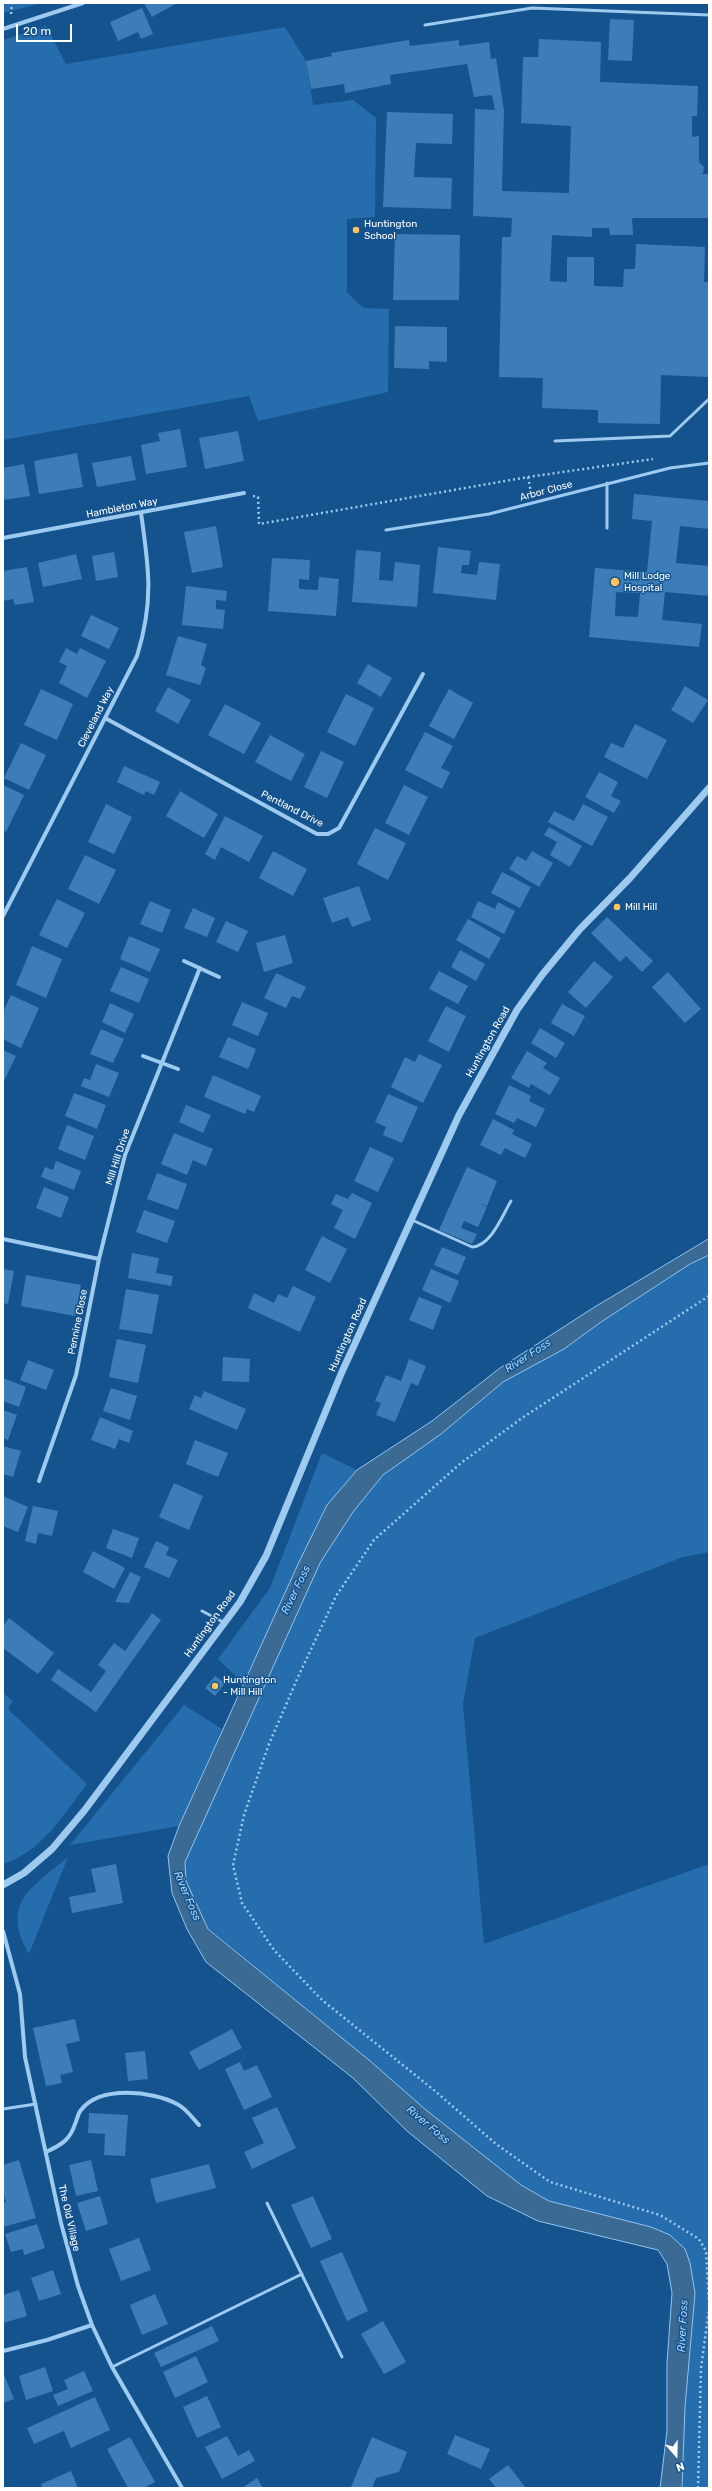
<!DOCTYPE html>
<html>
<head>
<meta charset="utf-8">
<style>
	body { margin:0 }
	#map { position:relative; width:712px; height:2491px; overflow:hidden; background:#14538e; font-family:Rubik,sans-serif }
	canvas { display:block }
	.frame { position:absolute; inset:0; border:4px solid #fff; pointer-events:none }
	.north { position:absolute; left:656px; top:2435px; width:40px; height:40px; -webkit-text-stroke:3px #14538e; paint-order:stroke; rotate:160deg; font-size:11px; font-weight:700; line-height:16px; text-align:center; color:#fff }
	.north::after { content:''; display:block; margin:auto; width:14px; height:18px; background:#fff; clip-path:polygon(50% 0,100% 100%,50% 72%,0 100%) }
	.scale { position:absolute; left:16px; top:24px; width:56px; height:18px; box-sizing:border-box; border:2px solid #fff; border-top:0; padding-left:5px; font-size:12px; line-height:14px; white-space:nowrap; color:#fff; -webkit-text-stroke:3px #14538e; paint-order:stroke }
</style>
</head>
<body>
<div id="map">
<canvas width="712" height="2491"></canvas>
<div class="frame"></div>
<div class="north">N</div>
<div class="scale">20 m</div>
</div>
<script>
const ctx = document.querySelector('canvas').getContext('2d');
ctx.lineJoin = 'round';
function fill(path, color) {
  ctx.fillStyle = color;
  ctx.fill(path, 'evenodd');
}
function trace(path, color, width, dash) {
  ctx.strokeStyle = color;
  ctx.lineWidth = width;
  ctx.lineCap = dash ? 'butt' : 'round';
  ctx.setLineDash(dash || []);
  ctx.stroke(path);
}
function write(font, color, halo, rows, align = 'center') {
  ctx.font = font + ' Rubik,sans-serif';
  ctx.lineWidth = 3;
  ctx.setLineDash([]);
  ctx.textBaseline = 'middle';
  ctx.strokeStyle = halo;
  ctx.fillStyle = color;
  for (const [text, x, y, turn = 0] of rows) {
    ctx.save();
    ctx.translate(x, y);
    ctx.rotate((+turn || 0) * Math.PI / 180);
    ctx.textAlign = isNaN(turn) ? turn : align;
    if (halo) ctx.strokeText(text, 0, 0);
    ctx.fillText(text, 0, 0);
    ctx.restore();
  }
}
fill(new Path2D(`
	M3,3h39l-39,10z
	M46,26l20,38 219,-37 21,34 7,44 40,-5 23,18 -1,99 -28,2v73l16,16 26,1 -1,83 -130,29 -9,-25 -246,44v-400z
	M709,1255v297l-26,5 -208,81 -12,66 21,240 225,-80v624h-27l3,-81 -15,-172 -19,-8 -102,-26 -28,-16 -95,-75 -57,-50 -162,-133 -21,-42 -3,-28 137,-294 33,-51 30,-37 58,-41 62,-52 61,-33 37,-27 89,-58z
	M322,1453l35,17 -30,35 -84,178 -25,-24 52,-71z
	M3,1693l10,8 -5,8 79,75c-24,31 -45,68 -84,80z
	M184,1705l38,24 -43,97 -109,19z
	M68,1857l-39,97c-29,-51 2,-66 39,-97z`), '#266dad');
const water = new Path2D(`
	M709,1239v16l-19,9 -89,58 -37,27 -61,33 -62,52 -58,41 -30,37 -33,51 -135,299 1,19 22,48 161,131 57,50 95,75 28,16 102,26 19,8 15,14 5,14 5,30 -10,114 -3,81h-22l7,-57v-68l5,-70 -5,-29 -9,-14 -120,-29 -51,-25 -80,-65 -54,-53 -147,-116 -19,-33 -15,-36 -4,-37 11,-30 120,-264 28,-57 30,-35 75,-49 68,-53 93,-60z`);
fill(water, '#3b6a95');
trace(water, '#90c6f4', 1);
fill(new Path2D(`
	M144,3h33l-25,14z
	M142,8l11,26 -12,5 -3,-7 -20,9 -8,-19z
	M610,19l24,1 -2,41 -24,-1z
	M539,39l62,3 -1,40 98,4 -1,30h-5v21l7,-1v26l5,5 -1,6 -4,1h10v44h-77l1,17h-23l-1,-7h-17v9l-40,-2 -2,46 17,1v-25h27v29l29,1 1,-18h11l1,-25 69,3 -1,35h5v95l-48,-2 -1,49 -62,-1v-13l-56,-2 1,-30 -44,-1 3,-140h9l1,-19 -39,-2 2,-107 20,1 -3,-15 -18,2 -7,-33 -77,11 1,9 -46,9 -1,-9 -33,5 -5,-28 26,-5 -1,-3 78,-13 1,6 49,-6v6l30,-4 2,17 5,-1 8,53 -2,80 67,2 2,-67 -50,-3 2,-66h15z
	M387,112l66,2 -1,30 -36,-1 -2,34 38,1 -1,31 -68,-2z
	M395,234l65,1 -1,65h-66z
	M395,326l52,1v35l-18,-1v8l-35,-1z
	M180,429l7,38 -41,7 -5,-29 19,-4 -2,-8z
	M238,431l6,30 -39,8 -6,-31z
	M77,453l6,34 -44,7 -5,-33z
	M131,456l5,24 -39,7 -5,-24z
	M24,464l6,32 -27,4v-32z
	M634,494l75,7v28l-29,-3 -4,37 33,3v30l-44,-4 -3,28 40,4 -3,23 -110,-10 6,-69 52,4 5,-51 -20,-2zM616,592l24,1 -2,24 -23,-1z
	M216,526l7,41 -31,6 -8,-41z
	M438,547l33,4 -2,14h-7l-1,8 16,2 2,-13 21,2 -4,36 -63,-7z
	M356,550l25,2 -2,28 14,1 2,-19 25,3 -3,42 -65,-5z
	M114,552l4,25 -22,4 -4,-25z
	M76,554l6,25 -39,8 -5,-24z
	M272,558l38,2 -1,20 -10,-1v10l19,1 1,-13 20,2 -3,37 -68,-5z
	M27,567l7,35 -19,3 -2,-6 -10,2v-30z
	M186,586l41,5 -1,10 -10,-1v9l9,1 -2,19 -41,-4z
	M91,615l28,13 -10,21 -28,-13z
	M178,636l29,8 -6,21 5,3 -6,17 -34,-10z
	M66,648l11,6 3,-6 26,13 -19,37 -28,-15 8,-17 -8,-4z
	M368,664l24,14 -11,19 -24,-14z
	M685,686l23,14 -15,23 -22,-13z
	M168,687l23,13 -13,24 -23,-13z
	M41,689l32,15 -16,36 -33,-15z
	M449,689l24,14 -19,36 -25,-13z
	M346,694l28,14 -19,38 -28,-14z
	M225,704l36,19 -17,31 -36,-19z
	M635,724l32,16 -20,39 -43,-22 7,-14 12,5z
	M425,732l28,14 -12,22 9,4 -8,17 -37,-19z
	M270,735l35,19 -14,27 -36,-19z
	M21,743l25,12 -17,35 -25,-12z
	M321,751l23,11 -17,36 -23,-11z
	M124,766l36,16 -6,13 -8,-4 -2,4 -27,-13z
	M599,772l19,10 -7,14 10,5 -7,12 -29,-16z
	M3,785l21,10 -18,37 -3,-2z
	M404,785l24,12 -19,38 -24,-12z
	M180,791l38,23 -14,24 -38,-22z
	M106,804l26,13 -18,37 -26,-12z
	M583,804l25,13 -16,29 -44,-24 6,-11 20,10z
	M225,816l38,20 -14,26 -28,-15 -6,13 -10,-6z
	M549,827l33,19 -12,21 -20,-12 7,-13 -13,-7z
	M375,828l31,15 -18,37 -31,-16z
	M273,851l34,18 -14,27 -34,-18z
	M532,851l21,12 -14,24 -30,-18 8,-13 9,5z
	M85,855l31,15 -17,34 -31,-15z
	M502,872l29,15 -11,21 -29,-15z
	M359,886l12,34 -19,7 -4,-10 -16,6 -9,-25z
	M57,899l28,14 -18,35 -28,-13z
	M150,901l21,9 -9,23 -22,-9z
	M478,901l17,8 3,-7 17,9 -11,23 -33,-17z
	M193,908l22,10 -8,19 -23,-9z
	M607,917l46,44 -11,11 -16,-16 -6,6 -29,-29z
	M468,919l33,19 -12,21 -33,-19z
	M226,921l22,10 -10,21 -22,-10z
	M285,935l8,28 -29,9 -8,-29z
	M129,936l31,13 -10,23 -30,-13z
	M32,946l30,13 -16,39 -30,-13z
	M460,950l25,14 -9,17 -25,-14z
	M594,961l19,16 -27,31 -18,-16z
	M121,967l28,12 -10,24 -29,-12z
	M439,971l29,15 -10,18 -29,-15z
	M668,972l33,37 -16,14 -33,-36z
	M276,973l30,14 -6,12 -8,-3 -6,12 -22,-10z
	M11,995l28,13 -18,40 -18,-9v-27z
	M242,1002l26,11 -10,23 -26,-11z
	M110,1003l24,11 -9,19 -23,-11z
	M562,1004l23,12 -11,20 -23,-13z
	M446,1006l20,10 -17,36 -21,-11z
	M540,1028l25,15 -9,15 -25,-15z
	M101,1029l23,10 -11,24 -23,-9z
	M228,1037l28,12 -8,20 -29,-12z
	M3,1050l13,6 -13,27z
	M527,1051l20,12 -4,5 17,10 -10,17 -19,-11 -2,4 -18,-10z
	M419,1054l23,11 -19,38 -32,-16 14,-30 10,5z
	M96,1064l23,9 -10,24 -28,-11 3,-8 6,2z
	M213,1075l48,21 -7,16 -7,-3 -2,5 -41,-17z
	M509,1085l22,11 -2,5 16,8 -9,18 -19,-9 -3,5 -19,-9z
	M74,1093l32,12 -9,24 -32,-13z
	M388,1094l30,13 -16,36 -19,-8 3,-8 -11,-5z
	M186,1105l25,10 -8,18 -24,-11z
	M493,1119l21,11 -2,4 20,10 -7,14 -20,-10 -4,7 -21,-10z
	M67,1125l27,11 -9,24 -27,-11z
	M174,1133l39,16 -7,17 -13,-6 -6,15 -26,-11z
	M370,1147l24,11 -16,34 -24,-11z
	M56,1161l25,10 -7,19 -33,-13 4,-10 8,3z
	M467,1167l30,14 -10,25 -9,-3 9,4 -9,20 -14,-6 -3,7 16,6 -5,10 -33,-14z
	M157,1173l30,11 -9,26 -31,-11z
	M44,1187l25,10 -8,21 -25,-10z
	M352,1193l20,10 -17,36 -21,-11 9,-18 -12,-6 5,-10 12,5z
	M144,1210l31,11 -8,22 -31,-11z
	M322,1236l25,13 -17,34 -25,-13z
	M442,1247l24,10 -8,18 -24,-10z
	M132,1253l27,5 -3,15 17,3 -2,10 -43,-8z
	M3,1269l11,2 -6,33 -5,-1z
	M431,1269l28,12 -9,22 -28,-13z
	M26,1275l55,10 -6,31 -54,-10z
	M293,1286l23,11 -16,35 -52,-24 6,-15 20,10 4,-9 9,4z
	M126,1289l33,6 -7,39 -33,-5z
	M419,1297l23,9 -9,24 -24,-10z
	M117,1339l29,6 -8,38 -29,-6z
	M223,1357l27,2 -1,23 -27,-1z
	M409,1359l17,7 -8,20 -7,-3 -16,39 -19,-7 5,-12 -6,-2 11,-26 15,6z
	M28,1360l26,10 -8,20 -26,-10z
	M3,1378l23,9 -7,20 -16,-6z
	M111,1388l26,8 -7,24 -27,-9z
	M204,1391l42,18 -9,21 -48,-21 6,-14 6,3z
	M3,1410l14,5 -9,25 -5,-2z
	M100,1417l33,14 -4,12 -10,-4 -4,10 -24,-9z
	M195,1440l33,13 -10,24 -32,-13z
	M3,1446l18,5 -8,26 -10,-3z
	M174,1483l29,13 -14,34 -30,-13z
	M3,1496l25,11 -10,25 -15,-6z
	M33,1506l25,5 -6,25 -14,-3 -2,11 -11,-3z
	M113,1529l26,9 -7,20 -26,-10z
	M156,1541l13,6 -3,8 12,5 -9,18 -25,-11z
	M93,1551l32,17 -11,21 -31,-17z
	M130,1572l11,5 -12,26 -14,-1z
	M152,1613l9,7 -65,92 -45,-32 7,-11 33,23 15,-21 -8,-6 16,-22 11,8z
	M9,1618l45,35 -16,21 -35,-26v-22z
	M215,1676l10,7 -10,13 -10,-8z
	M116,1864l7,39 -51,10 -3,-16 27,-5 -5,-23z
	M75,2019l5,22 -14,3 7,28 -13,3 2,8 -16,3 -13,-58z
	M232,2029l10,19 -43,22 -10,-18z
	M145,2051l3,28 -20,2 -3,-28z
	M240,2062l4,9 13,-6 15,32 -28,13 -19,-41z
	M277,2107l19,41 -44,21 -8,-17 20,-9 -12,-25z
	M89,2113l39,2 -3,41 -21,-1 1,-21 -17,-1z
	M19,2160l17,58 -33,9v-24l3,-1 -3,-10v-27z
	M91,2160l7,31 -22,5 -7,-31z
	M209,2164l7,24 -60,15 -6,-24z
	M100,2196l8,28 -22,7 -9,-28z
	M313,2196l19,43 -21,9 -20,-43z
	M37,2224l8,24 -21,7 -1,-6 -12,3 -6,-18z
	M139,2238l12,32 -30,11 -12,-32z
	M342,2252l26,59 -21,10 -27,-60z
	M53,2270l8,24 -22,7 -8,-23z
	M19,2290l8,26 -24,7v-28z
	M155,2294l13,30 -26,11 -12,-30z
	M383,2321l23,41 -22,12 -23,-40z
	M212,2326l7,15 -58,26 -7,-14z
	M196,2356l12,26 -33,16 -12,-26z
	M45,2367l8,24 -27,9 -7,-24z
	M84,2371l9,20 -35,15 -5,-11 15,-6 -4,-9z
	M3,2372l11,27 -11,4z
	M207,2396l14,31 -24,11 -14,-31z
	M95,2397l15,33 -39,18 -7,-17 -30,13 -7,-16z
	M455,2435l35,14 -9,20 -34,-15z
	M227,2436l11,20 11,-6 6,11 -33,18 -17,-32z
	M130,2437l25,45 -11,6h-16l-21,-39z
	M372,2437l35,15 -8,20 -23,6 -4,10h-19l-2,-1z
	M508,2465l18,23h-30l-7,-9z
	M71,2471l7,17h-35l-2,-4z
	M257,2478l6,10h-21z`), '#3d7db7');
trace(new Path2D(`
	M11,14l1,-11
	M528,477l3,16
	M253,496l5,1 1,27 269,-47 125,-18
	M709,1296l-187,122 -61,45 -87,77 -38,56 -38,81 -29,67 -25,71 -11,50 9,38 32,47 48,50 113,91 61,53 54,38 110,33 39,24 7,12 3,51
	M698,2488l3,-120 8,-59`), '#9ecaf0', 2.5, [2, 3]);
trace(new Path2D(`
	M425,25l107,-17 177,7
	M555,441l115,-5 39,-37
	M607,483v45
	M386,530l103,-16 181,-46 39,-5
	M412,1220l60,27c19,-1 30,-31 39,-46
	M202,1611l23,12
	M3,2109l33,-5
	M267,2203l75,154
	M112,2367l190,-93`), '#9ecaf0', 3);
trace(new Path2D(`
	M3,29l80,-26
	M3,538l241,-45
	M105,718l212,116h11l11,-6 84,-154
	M3,916l134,-260c17,-55 12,-87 4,-143
	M184,961l35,16
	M143,1056l35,13
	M3,1239l96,20
	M39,1481l37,-106 23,-116 26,-104 75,-187
	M3,1931l17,63 5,63 36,166 17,63 14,39 20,42 70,121
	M46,2152c15,-7 24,-12 29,-28 2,-4 3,-11 6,-14 19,-25 72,-19 96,-6 9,4 16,15 22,21
	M3,2351l44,-11 45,-15`), '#9ecaf0', 4);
trace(new Path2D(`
	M3,1885l21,-12 28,-24 32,-38 156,-209 26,-46 75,-182 118,-259 58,-105 25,-35 38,-46 50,-51 79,-90`), '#9ecaf0', 7);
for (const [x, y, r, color] of [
	[356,230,4,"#ffc45e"],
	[615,582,5,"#ffc45e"],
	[617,907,4,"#ffc45e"],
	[215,1686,4,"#ffc45e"]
]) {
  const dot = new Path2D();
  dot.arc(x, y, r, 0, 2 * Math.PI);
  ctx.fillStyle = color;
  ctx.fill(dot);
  trace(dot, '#14538e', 1.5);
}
write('10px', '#fff', '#14538e', [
	["Huntington",364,224],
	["School",364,236],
	["Mill Lodge",624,576],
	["Hospital",624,588],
	["Mill Hill",625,907],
	["Huntington",223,1680],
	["- Mill Hill",223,1692]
], 'left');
write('10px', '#fff', '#14538e', [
	["Arbor Close",546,491,-15],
	["Hambleton Way",122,508,-11],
	["Cleveland Way",96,717,-63],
	["Pentland Drive",292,809,27],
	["Huntington Road",488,1042,-61],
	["Mill Hill Drive",118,1157,-72],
	["Pennine Close",78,1322,-79],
	["Huntington Road",348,1335,-66],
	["Huntington Road",210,1624,-54],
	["The Old Village",69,2218,77]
]);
write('italic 11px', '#aad4f8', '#14538e', [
	["River Foss",528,1356,-33],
	["River Foss",296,1590,-64],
	["River Foss",187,1896,67],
	["River Foss",428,2125,40],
	["River Foss",683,2326,-87]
]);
</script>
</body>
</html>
